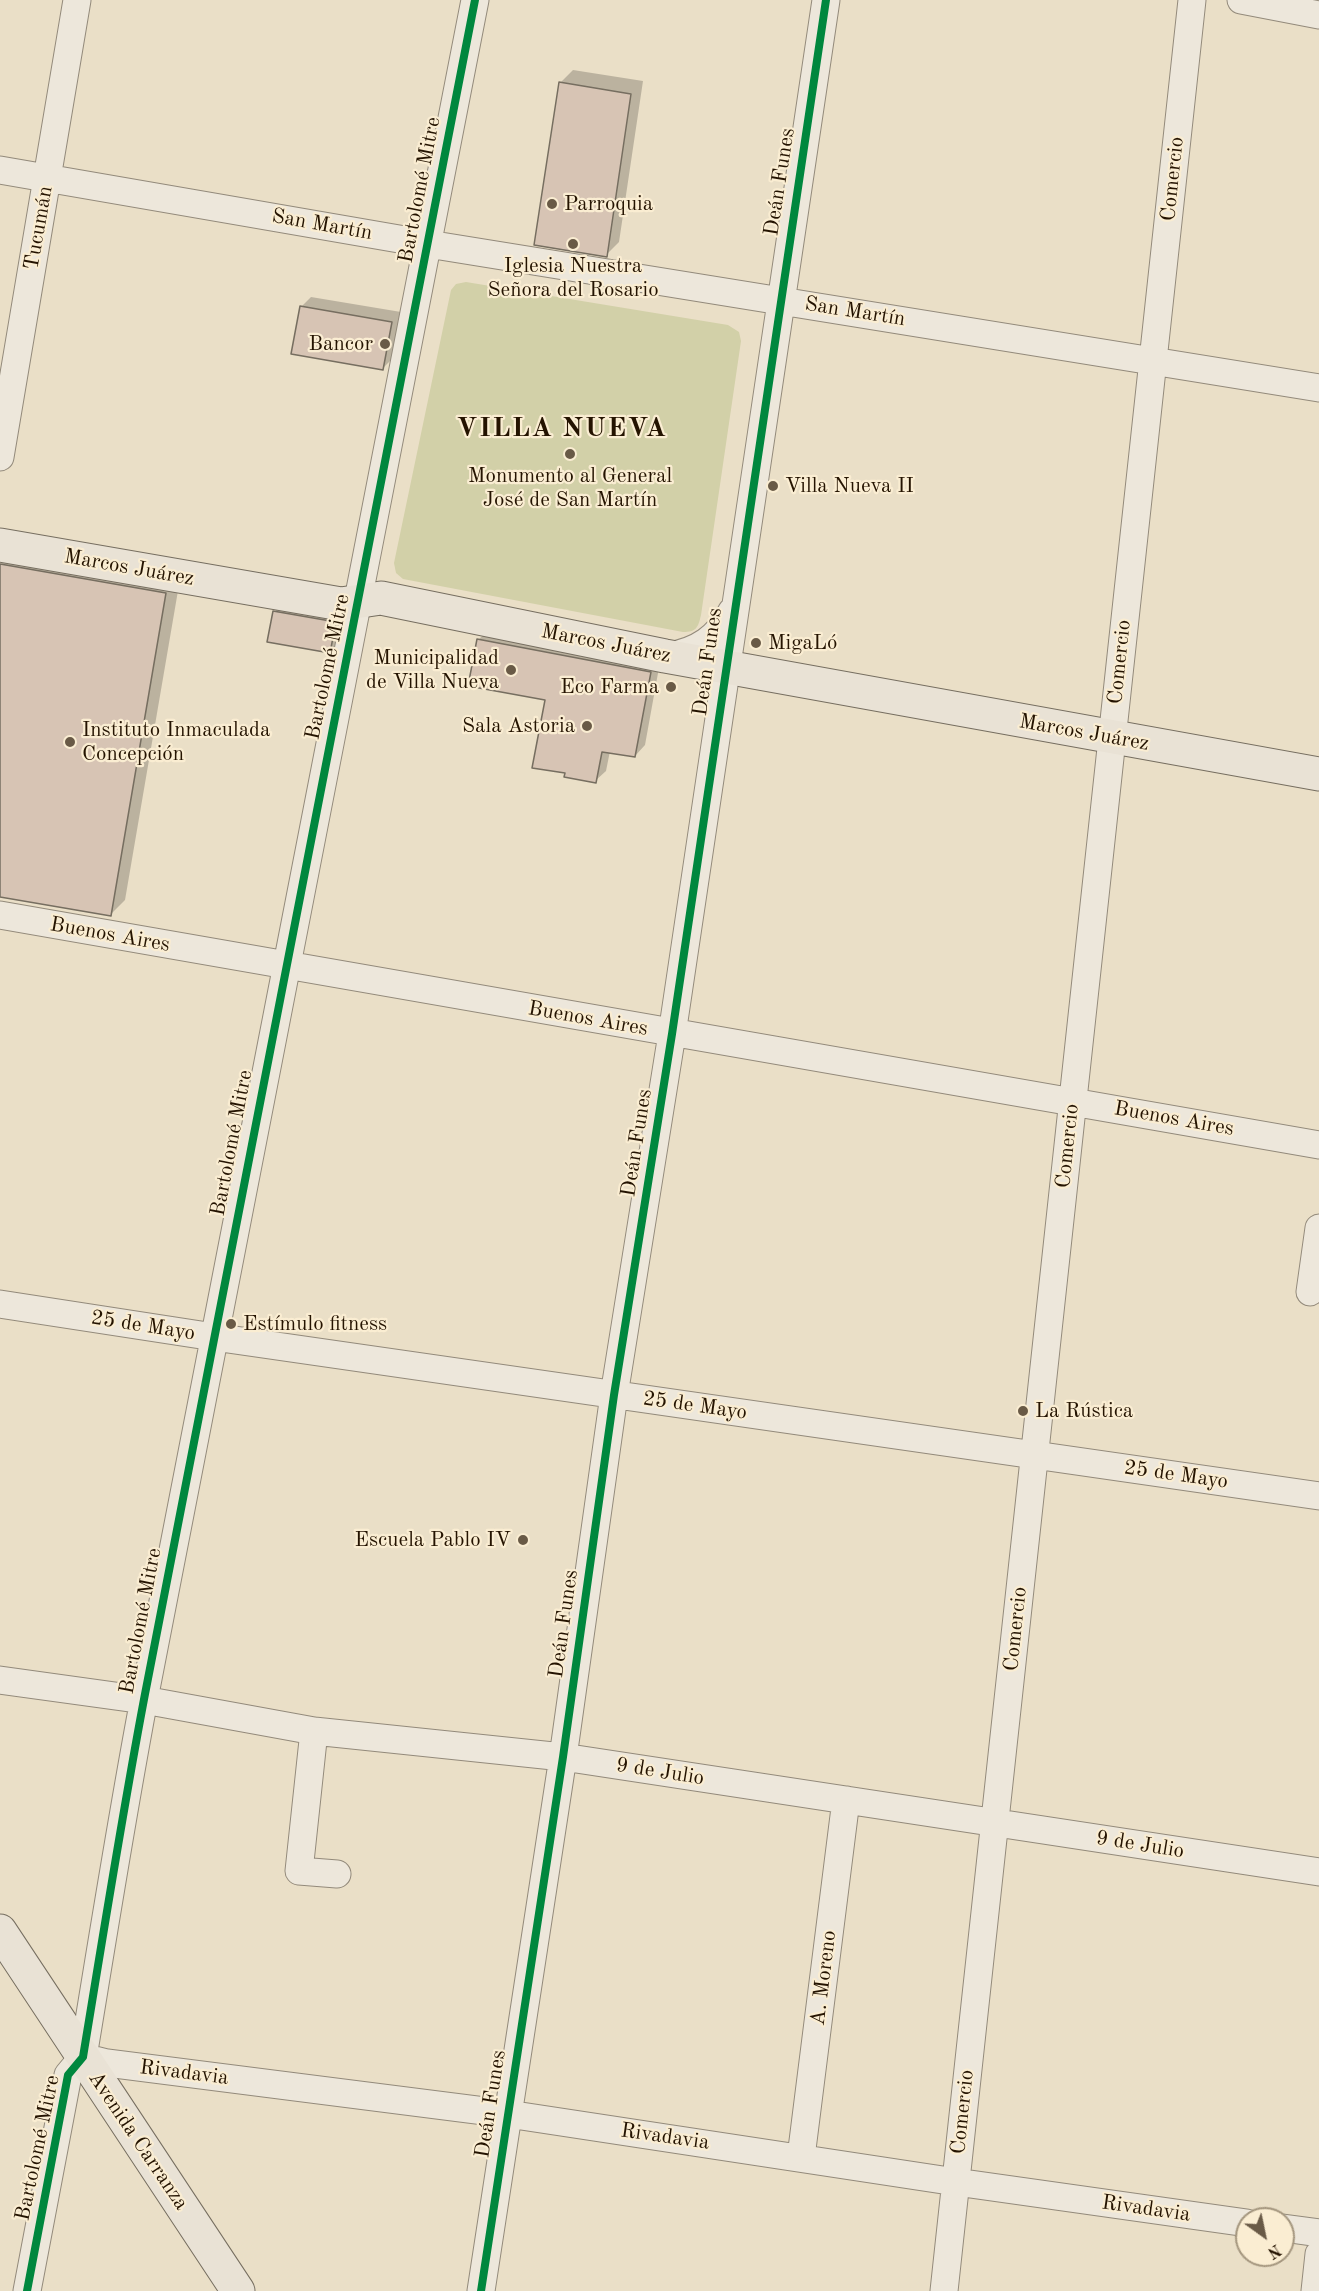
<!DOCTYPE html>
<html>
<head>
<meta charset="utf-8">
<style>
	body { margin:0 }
	#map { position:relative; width:1319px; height:2291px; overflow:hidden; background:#eadfc7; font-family:"Old Standard TT",serif }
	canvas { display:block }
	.north { position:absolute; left:1235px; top:2207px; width:60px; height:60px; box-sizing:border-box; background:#faedd2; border:2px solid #a4967e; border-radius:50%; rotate:147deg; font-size:16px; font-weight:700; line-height:24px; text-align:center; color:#241300 }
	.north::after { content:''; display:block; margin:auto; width:21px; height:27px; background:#695a46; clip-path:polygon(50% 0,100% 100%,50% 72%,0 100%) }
</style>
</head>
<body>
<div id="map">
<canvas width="1319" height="2291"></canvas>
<div class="north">N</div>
</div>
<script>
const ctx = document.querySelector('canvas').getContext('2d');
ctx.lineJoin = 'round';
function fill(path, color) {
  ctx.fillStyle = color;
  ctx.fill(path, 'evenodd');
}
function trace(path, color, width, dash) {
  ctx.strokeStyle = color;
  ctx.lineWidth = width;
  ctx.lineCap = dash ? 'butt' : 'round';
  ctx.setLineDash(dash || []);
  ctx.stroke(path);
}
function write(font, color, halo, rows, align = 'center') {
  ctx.font = font + ' "Old Standard TT",serif';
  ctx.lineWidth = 4.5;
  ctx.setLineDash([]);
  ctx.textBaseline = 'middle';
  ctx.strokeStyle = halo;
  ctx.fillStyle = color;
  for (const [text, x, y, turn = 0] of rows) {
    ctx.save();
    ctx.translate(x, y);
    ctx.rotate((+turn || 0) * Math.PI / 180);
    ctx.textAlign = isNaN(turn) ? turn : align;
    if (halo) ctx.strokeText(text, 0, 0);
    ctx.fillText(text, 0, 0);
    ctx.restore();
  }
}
fill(new Path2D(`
	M466,282l262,43 11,7 2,9 -40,274c-3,13 -5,17 -18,17l-280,-53 -7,-6 -2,-10 57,-273 5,-6z`), '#d2d0a8');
fill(new Path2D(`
	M573,70l70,11 -24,161 -13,13 -46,-172z
	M311,297l90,15 -8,46 -11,11 -81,-62z
	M14,550l166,29 -55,321 -14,14 -111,-18v-331z
	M285,602l61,10 -6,29 -10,11 -56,-40z
	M489,630l171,32 -15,83 -10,11 -25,-5 -4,20 -11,10 -49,-82 -68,-59z`), '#0003');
const building = new Path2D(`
	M559,82l72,12 -24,163 -73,-12z
	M300,306l92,16 -9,48 -92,-16z
	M0,564l166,29 -55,323 -111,-19z
	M273,611l63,11 -6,31 -63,-11z
	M477,639l174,33 -16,85 -33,-5 -6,31 -32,-6 1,-4 -33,-5 13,-68 -77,-14z`);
fill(building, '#d7c4b4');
trace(building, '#766e60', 1.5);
const minor = new Path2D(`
	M1241,0l78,15
	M0,170l428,74 891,144
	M0,457l77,-457
	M669,656c29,-5 49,-18 63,-45
	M0,915l1319,230
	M1310,1292l9,-64
	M0,1304l214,33 1105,159
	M0,1680l144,20 170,31 249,26 756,115
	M314,1731l-15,140 38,3
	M83,2057l24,6 401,51 448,68 291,41
	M801,2157l45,-357
	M1283,2228l36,5
	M27,2291l41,-216 15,-18c20,-121 39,-242 62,-363 106,-565 223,-1129 330,-1694
	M481,2291l82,-534 51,-362 58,-361 154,-1034
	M944,2291l248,-2291
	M1315,2291l4,-37`);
const major = new Path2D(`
	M0,545l341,59 40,-6 284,58 654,118
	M0,1931l238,360`);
trace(minor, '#938a7b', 29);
trace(major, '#766e60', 35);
trace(minor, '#ede7db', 27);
trace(major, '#e9e2d5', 33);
trace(new Path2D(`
	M27,2291l41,-216 15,-18c20,-121 39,-242 62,-363 106,-565 223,-1129 330,-1694
	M481,2291l82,-534 51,-362 58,-361 154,-1034`), '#00873e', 8);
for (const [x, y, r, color] of [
	[552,204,6,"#695a46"],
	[573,244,6,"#695a46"],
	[385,344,6,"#695a46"],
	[570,454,6,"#695a46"],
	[773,486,6,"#695a46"],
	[756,643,6,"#695a46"],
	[511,670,6,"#695a46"],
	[671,687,6,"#695a46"],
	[587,726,6,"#695a46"],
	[70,742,6,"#695a46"],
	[231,1324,6,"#695a46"],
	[1023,1411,6,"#695a46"],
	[523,1540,6,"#695a46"]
]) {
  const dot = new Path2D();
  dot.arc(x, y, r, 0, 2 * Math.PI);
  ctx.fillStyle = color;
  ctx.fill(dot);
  trace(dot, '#faedd2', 2);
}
write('21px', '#241300', '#faedd2', [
	["Comercio",1173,179,-84],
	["Deán Funes",780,182,-81],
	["Bartolomé Mitre",420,190,-79],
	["San Martín",322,225,10],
	["Tucumán",39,228,-80],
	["San Martín",855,312,9],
	["Marcos Juárez",129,568,10],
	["Marcos Juárez",606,644,11],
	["Deán Funes",708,662,-82],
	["Comercio",1120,662,-84],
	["Bartolomé Mitre",328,667,-78],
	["Marcos Juárez",1084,733,10],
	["Buenos Aires",110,935,10],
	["Buenos Aires",588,1019,10],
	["Buenos Aires",1174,1119,10],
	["Bartolomé Mitre",232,1143,-79],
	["Deán Funes",637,1143,-81],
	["Comercio",1068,1146,-84],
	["25 de Mayo",143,1326,9],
	["25 de Mayo",695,1406,8],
	["25 de Mayo",1176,1475,8],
	["Bartolomé Mitre",141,1621,-79],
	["Deán Funes",564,1624,-82],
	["Comercio",1016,1629,-84],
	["9 de Julio",660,1772,9],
	["9 de Julio",1140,1845,9],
	["A. Moreno",824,1978,-83],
	["Rivadavia",184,2073,7],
	["Deán Funes",491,2104,-81],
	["Comercio",963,2112,-84],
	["Rivadavia",665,2137,8],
	["Avenida Carranza",138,2141,56],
	["Bartolomé Mitre",38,2148,-78],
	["Rivadavia",1146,2209,8]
]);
write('21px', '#241300', '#faedd2', [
	["Parroquia",564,204],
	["Iglesia Nuestra",573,266,"center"],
	["Señora del Rosario",573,290,"center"],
	["Bancor",373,344,"right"],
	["Monumento al General",570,476,"center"],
	["José de San Martín",570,500,"center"],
	["Villa Nueva II",785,486],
	["MigaLó",768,643],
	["Municipalidad",499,658,"right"],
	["de Villa Nueva",499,682,"right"],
	["Eco Farma",659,687,"right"],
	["Sala Astoria",575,726,"right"],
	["Instituto Inmaculada",82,730],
	["Concepción",82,754],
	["Estímulo fitness",243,1324],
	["La Rústica",1035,1411],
	["Escuela Pablo IV",511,1540,"right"]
], 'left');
ctx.letterSpacing = '1.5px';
write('bold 27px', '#241300', '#faedd2', [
	["VILLA NUEVA",562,429]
]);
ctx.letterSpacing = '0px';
</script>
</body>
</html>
